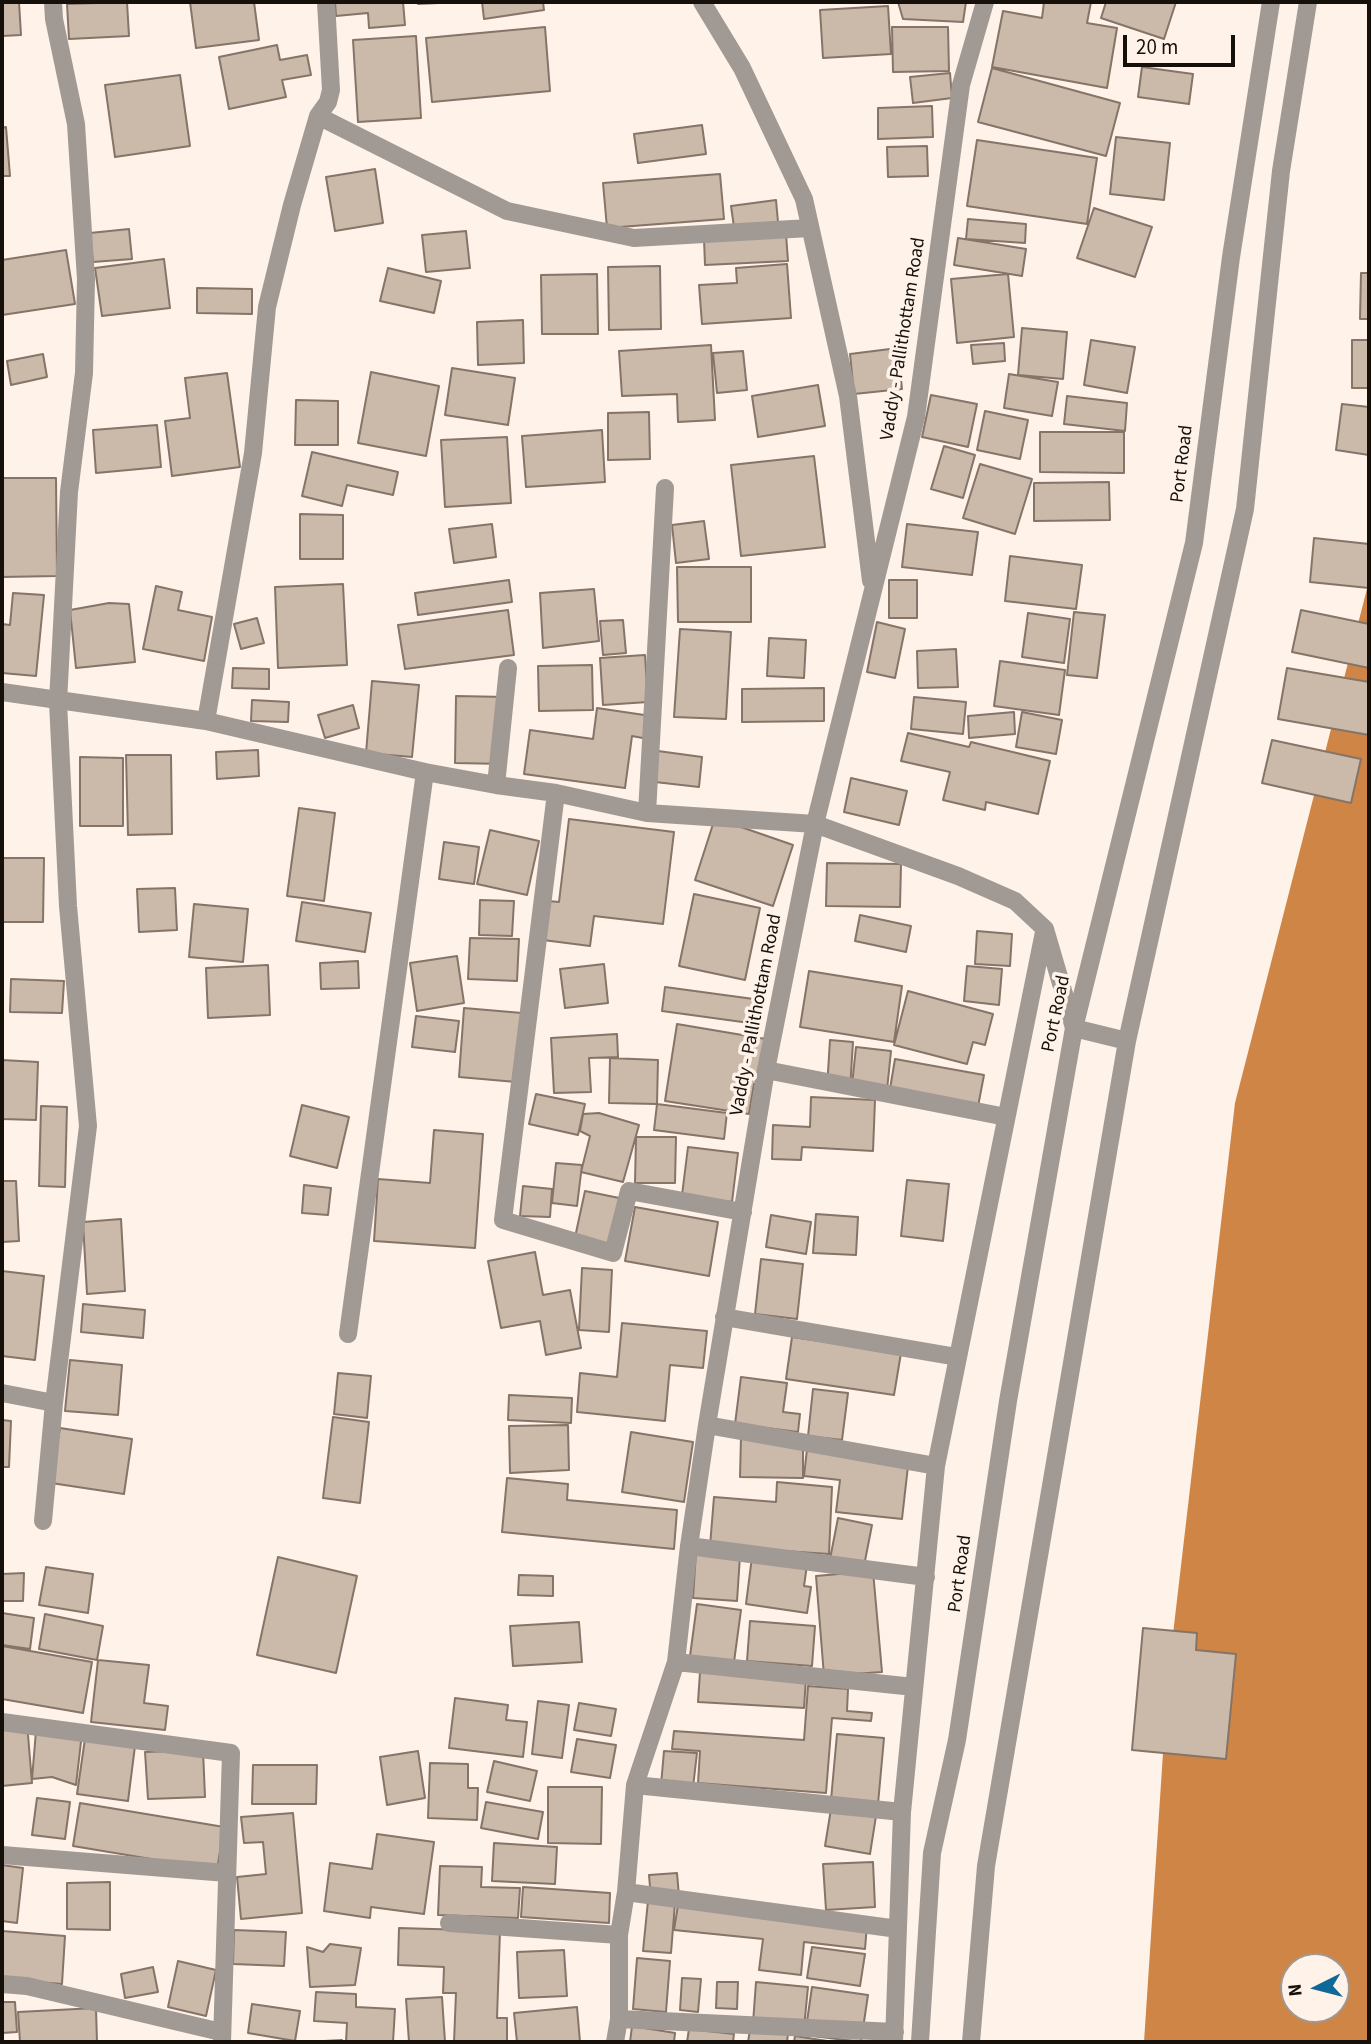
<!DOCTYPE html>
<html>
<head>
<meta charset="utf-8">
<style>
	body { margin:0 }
	#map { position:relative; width:1371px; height:2044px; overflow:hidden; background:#fef2e9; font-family:"Source Sans 3",sans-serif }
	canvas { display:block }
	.frame { position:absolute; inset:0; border:4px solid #16100b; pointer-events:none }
	.north { position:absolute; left:1280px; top:1953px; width:70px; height:70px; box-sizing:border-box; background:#fef2e9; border:2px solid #a19890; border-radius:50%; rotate:264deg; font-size:19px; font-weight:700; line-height:28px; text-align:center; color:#16100b }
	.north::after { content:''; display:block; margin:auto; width:24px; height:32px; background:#0e6898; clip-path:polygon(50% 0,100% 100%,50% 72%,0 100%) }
	.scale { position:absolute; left:1123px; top:35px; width:112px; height:32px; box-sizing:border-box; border:4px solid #16100b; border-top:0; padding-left:9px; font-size:21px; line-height:24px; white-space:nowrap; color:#16100b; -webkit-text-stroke:5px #fef2e9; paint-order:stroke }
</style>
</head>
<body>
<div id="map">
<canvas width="1371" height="2044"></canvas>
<div class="frame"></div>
<div class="north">N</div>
<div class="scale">20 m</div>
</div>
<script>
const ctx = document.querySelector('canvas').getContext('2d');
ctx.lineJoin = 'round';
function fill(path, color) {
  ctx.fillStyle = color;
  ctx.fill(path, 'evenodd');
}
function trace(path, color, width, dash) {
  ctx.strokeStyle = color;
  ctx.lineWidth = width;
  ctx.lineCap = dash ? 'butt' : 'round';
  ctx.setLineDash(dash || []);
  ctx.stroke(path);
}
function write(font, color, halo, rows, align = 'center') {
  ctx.font = font + ' "Source Sans 3",sans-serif';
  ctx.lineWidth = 7;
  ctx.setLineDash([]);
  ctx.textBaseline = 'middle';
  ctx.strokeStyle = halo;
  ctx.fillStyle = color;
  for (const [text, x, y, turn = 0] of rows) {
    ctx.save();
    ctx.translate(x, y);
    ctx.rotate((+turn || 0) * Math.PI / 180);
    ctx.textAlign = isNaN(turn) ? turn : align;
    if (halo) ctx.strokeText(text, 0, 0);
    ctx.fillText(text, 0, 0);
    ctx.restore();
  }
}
fill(new Path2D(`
	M1369,581v1461h-225l24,-365 67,-574zM1294,1967h42v42h-42z`), '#cf8545');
const building = new Path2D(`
	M2,2h17l2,33 -19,1z
	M127,2l2,34 -60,3 -2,-35z
	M190,2h64l5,38 -63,8z
	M335,2h68l2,23 -36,3 -1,-15 -32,3z
	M418,2h42l-42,2z
	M482,2h61l1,8 -60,9z
	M898,2h68l-3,20 -60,-3z
	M1044,2h47l-4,21 30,5 -10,60 -115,-21 11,-56 39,7z
	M1106,2h70l-12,37 -63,-21z
	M888,6l3,48 -68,4 -3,-48z
	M545,27l5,64 -118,11 -6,-64z
	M892,27h56l1,44 -56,1z
	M416,36l5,82 -63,4 -5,-82z
	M277,45l3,15 27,-5 4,20 -29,5 4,17 -57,12 -10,-52z
	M1142,67l51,7 -4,30 -51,-7z
	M992,68l128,35 -14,53 -128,-34z
	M950,73l2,25 -39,5 -3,-26z
	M180,75l10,71 -75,11 -10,-72z
	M932,106l1,31 -55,2v-31z
	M702,125l4,29 -68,9 -4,-29z
	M6,127l4,49h-8v-48z
	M1116,137l54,6 -6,57 -54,-6z
	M977,140l120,18 -10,66 -120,-18z
	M927,146l1,30 -40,1 -1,-30z
	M375,169l8,54 -48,8 -9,-54z
	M720,174l4,45 -117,9 -4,-45z
	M776,200l2,22 -44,5 -3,-21z
	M1094,208l58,19 -17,50 -58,-19z
	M968,219l58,5 -1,19 -59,-4z
	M129,229l3,30 -39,3 -3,-29z
	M466,231l4,37 -44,4 -4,-37z
	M786,234l2,27 -83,4 -1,-26z
	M958,238l68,11 -4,27 -68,-11z
	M66,250l9,54 -73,11v-55z
	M164,259l6,49 -68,8 -7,-48z
	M787,264l4,54 -89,6 -3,-39 38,-2 -1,-15z
	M660,266l1,63 -52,1 -1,-63z
	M388,268l53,13 -7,32 -54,-12z
	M1361,273h8v46h-9z
	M597,274l1,60h-56l-1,-59z
	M1008,274l6,63 -57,6 -6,-64z
	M197,288l55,1v25l-55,-1z
	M523,320l1,43 -46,2 -1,-43z
	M1022,328l45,4 -4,47 -45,-4z
	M1091,340l44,7 -8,46 -43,-8z
	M1352,340h17v48h-17z
	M1004,343l1,18 -32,3 -2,-19z
	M711,345l4,75 -37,2 -1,-28 -55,2 -3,-45z
	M898,348l4,41 -48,5 -4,-40z
	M743,351l4,39 -30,3 -4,-40z
	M43,354l4,23 -36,8 -4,-24z
	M452,368l63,10 -7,47 -63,-10z
	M371,372l68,14 -13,70 -68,-13z
	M227,373l13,94 -68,9 -7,-55 25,-3 -5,-40z
	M1009,374l49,8 -6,34 -48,-8z
	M818,385l7,41 -67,11 -6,-41z
	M931,395l46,9 -9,43 -46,-10z
	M1067,396l60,7 -2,28 -61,-7z
	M296,400l42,1v44h-43z
	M1342,404l27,3v48l-33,-5z
	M985,411l43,9 -8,39 -43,-9z
	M649,412l1,47 -42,1v-47z
	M157,425l4,42 -65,6 -3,-43z
	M602,430l3,52 -79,5 -4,-51z
	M1040,432h84v41l-84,-1z
	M507,437l4,66 -66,4 -4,-67z
	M944,446l31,9 -12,43 -32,-9z
	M312,452l86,20 -5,23 -46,-10 -5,21 -40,-10z
	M814,456l11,91 -84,9 -10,-91z
	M980,464l52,15 -17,55 -52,-16z
	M2,478h54l1,98 -55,1z
	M1109,482l1,38 -76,1v-38z
	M300,514l43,1v44h-43z
	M704,521l5,38 -33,4 -4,-38z
	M492,524l4,33 -42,6 -5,-34z
	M907,524l71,8 -6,43 -70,-8z
	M1314,538l55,6v44l-59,-6z
	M1010,556l72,9 -6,44 -71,-8z
	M677,567h74v55h-73z
	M509,580l3,22 -94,13 -3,-22z
	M889,580h28v38h-28z
	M343,584l4,81 -69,3 -3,-81z
	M156,586l26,6 -4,18 34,7 -8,44 -61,-12z
	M594,589l5,52 -56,7 -3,-55z
	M13,593l31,2 -8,81 -34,-3v-49l8,1z
	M109,603l20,1 6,58 -59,6 -6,-58z
	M508,610l6,45 -109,14 -7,-44z
	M1301,610l68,14v44l-77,-16z
	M1074,612l31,3 -8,63 -30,-3z
	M1028,613l42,6 -6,44 -42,-6z
	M257,618l7,25 -23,6 -7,-25z
	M623,620l3,33 -23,2 -3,-34z
	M877,622l28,7 -10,49 -28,-6z
	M680,629l51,3 -5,87 -52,-2z
	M769,638l37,2 -2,38 -37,-2z
	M956,649l2,38 -40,1 -1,-37z
	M645,655l3,47 -45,3 -3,-47z
	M1000,661l65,9 -6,45 -65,-9z
	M592,665l1,45 -54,1 -1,-45z
	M233,668l36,1v20l-37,-1z
	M1287,668l82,14v53l-91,-16z
	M372,681l47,4 -7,72 -46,-4z
	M824,688v33l-82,1v-33z
	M456,696l51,1 -2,67 -50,-1z
	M914,697l52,5 -3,32 -52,-5z
	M252,700l37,2 -1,20 -37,-1z
	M353,705l6,23 -34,10 -7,-23z
	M597,708l54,8 -3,23 -16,-3 -7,52 -101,-14 6,-44 63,9z
	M1014,712l1,22 -46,4 -1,-22z
	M1022,712l40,8 -6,34 -40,-7z
	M908,733l61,14 2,-5 79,19 -12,53 -52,-12 -1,8 -42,-10 7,-28 -49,-11z
	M1272,740l89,19 -10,44 -89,-20z
	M258,750l1,26 -42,3 -1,-27z
	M658,751l44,6 -3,30 -44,-5z
	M126,755h45l1,79 -44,1z
	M80,757l43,1v68h-43z
	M851,778l56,13 -8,34 -55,-13z
	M299,808l36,5 -11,88 -37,-5z
	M715,818l78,27 -20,61 -78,-26z
	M569,819l105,13 -11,92 -69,-8 -4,30 -47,-6 5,-39 11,1z
	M490,830l49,11 -12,54 -50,-11z
	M444,842l35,5 -5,37 -35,-5z
	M2,858h42l-1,64h-41z
	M827,863l74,1 -1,43 -74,-1z
	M175,888l2,42 -38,2 -2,-43z
	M694,894l66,14 -15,72 -66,-14z
	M480,900l34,1 -2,35 -33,-1z
	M302,902l69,11 -6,39 -69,-11z
	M194,904l54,5 -5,53 -54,-5z
	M860,915l51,11 -5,26 -51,-11z
	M977,931l35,3 -2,32 -35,-2z
	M470,938l49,1 -2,42 -49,-2z
	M457,956l7,47 -47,8 -7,-48z
	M358,961l1,27 -38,1 -1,-26z
	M604,964l4,39 -43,5 -5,-39z
	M268,965l2,50 -62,3 -2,-50z
	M967,966l35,3 -3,36 -35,-4z
	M809,971l93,15 -8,56 -94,-15z
	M11,979l53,2 -2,32 -52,-1z
	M665,987l96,13 -4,24 -95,-13z
	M908,991l85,23 -8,31 -12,-3 -6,22 -73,-19z
	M464,1008l58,5 -6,69 -57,-5z
	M416,1016l43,5 -4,31 -43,-5z
	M677,1024l89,15 -7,45h-5l-5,30 -84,-13z
	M617,1034l1,23 -29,1 2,34 -37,1 -3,-55z
	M830,1040l23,2 -3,47 -23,-1z
	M856,1047l35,4 -4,39 -35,-5z
	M610,1058l48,2 -1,44 -48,-1z
	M895,1059l89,16 -8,42 -88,-16z
	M2,1060l36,2 -2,58 -34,-1z
	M536,1094l49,10 -7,31 -49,-11z
	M811,1097l64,3 -2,51 -71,-4 -1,13 -29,-1 1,-34 37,2z
	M657,1104l70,9 -3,26 -70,-9z
	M302,1105l47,12 -12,51 -47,-12z
	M41,1106l26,1 -2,80 -26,-1z
	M599,1113l40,12 -16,57 -42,-10 9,-36 -10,-5 3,-17z
	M434,1130l49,4 -8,114 -101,-7 4,-62 52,4z
	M636,1137h40l-1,46h-40z
	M688,1147l50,6 -6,49 -50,-7z
	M556,1163l26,2 -5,41 -25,-3z
	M907,1180l42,4 -6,57 -42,-5z
	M2,1181h14l3,60 -17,1z
	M304,1185l27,3 -3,27 -26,-2z
	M523,1186l29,3 -2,28 -30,-1z
	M585,1191l44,9 -11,51 -44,-9z
	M635,1207l83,15 -9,54 -84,-15z
	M816,1214l42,3 -2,38 -43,-2z
	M771,1215l40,7 -5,32 -40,-7z
	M121,1219l4,72 -38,3 -4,-72z
	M535,1252l8,43 27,-5 11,58 -35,7 -6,-34 -39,7 -13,-67z
	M761,1259l42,5 -6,55 -42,-5z
	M582,1268l30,2 -3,62 -30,-2z
	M2,1271l42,5 -9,84 -33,-4z
	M83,1304l62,6 -2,28 -62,-6z
	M622,1323l85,8 -4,37 -33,-3 -5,56 -88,-9 3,-39 37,4z
	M792,1337l109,16 -7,42 -108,-16z
	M70,1360l52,5 -4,50 -53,-4z
	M338,1373l33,3 -4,42 -33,-4z
	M741,1377l46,6 -4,29 17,2 -2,18 -63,-8z
	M813,1389l35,4 -6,47 -34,-4z
	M509,1395l63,3 -1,25 -63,-3z
	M333,1417l36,5 -9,81 -37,-5z
	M2,1420l9,1 -2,46h-7z
	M568,1425l1,45 -59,3 -1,-47z
	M60,1428l72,11 -8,55 -73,-11z
	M631,1432l62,10 -9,60 -62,-10z
	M741,1437l62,1v40l-63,-1z
	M807,1449l101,17 -6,53 -66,-7 4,-32 -36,-4z
	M507,1478l61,6 -1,16 110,10 -3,39 -172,-17z
	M777,1482l55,5 -3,67 -119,-8 4,-49 62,5z
	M838,1518l34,7 -8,41 -34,-7z
	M696,1552l44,4 -3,45 -44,-3z
	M278,1557l79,19 -21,97 -79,-18z
	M752,1557l55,8 -3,21 7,1 -4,26 -61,-9z
	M46,1567l47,7 -5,39 -49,-8z
	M873,1571l9,101 -58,4 -8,-100z
	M24,1573l-1,28h-21v-27z
	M519,1575l34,1v20l-35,-1z
	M697,1604l44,6 -7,52 -44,-6z
	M2,1613l32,5 -4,31 -28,-4z
	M45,1614l58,12 -6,34 -58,-11z
	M750,1621l65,5 -3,40 -65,-5z
	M579,1622l3,40 -69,4 -3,-40z
	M1143,1628l54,5 -1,17 40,4 -10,105 -94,-9z
	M2,1646l90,16 -9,51 -81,-14z
	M98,1660l51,5 -5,38 24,3 -3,24 -74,-8z
	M700,1672l106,6 -2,30 -106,-6z
	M808,1686l40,3 -1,22 25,2 -1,8 -39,-3 -6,75 -128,-10 2,-32 -28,-2 2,-18 130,9z
	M455,1698l53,7 -2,15 21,2 -4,35 -74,-9z
	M538,1701l31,4 -7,53 -30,-4z
	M579,1703l37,6 -5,27 -37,-6z
	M27,1723l5,60 -30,3v-61z
	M36,1731l46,2 -6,52 -24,-8 -20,2z
	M837,1734l47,4 -6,66 -47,-4z
	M85,1739l50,7 -7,55 -51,-7z
	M577,1739l39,6 -6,33 -39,-6z
	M203,1750l2,47 -57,2 -3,-47z
	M418,1751l7,47 -38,7 -7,-48z
	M664,1751l33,2 -4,34 -32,-2z
	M494,1761l43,10 -7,30 -43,-9z
	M430,1763l38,1v24h10l-1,32 -49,-2z
	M253,1765h64l-1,39h-64z
	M548,1787h54l-1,57 -53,-1z
	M37,1798l33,4 -5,37 -33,-4z
	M486,1802l57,10 -5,27 -57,-11z
	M80,1803l144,24 -7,43 -144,-24z
	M831,1809l45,7 -6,38 -45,-8z
	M293,1813l9,100 -61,6 -4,-42 29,-3 -3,-32 -19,1 -3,-26z
	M377,1834l57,8 -10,72 -53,-7 -1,11 -46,-7 6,-48 42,6z
	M494,1843l63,4 -2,37 -63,-3z
	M873,1862l2,45 -49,3 -3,-46z
	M2,1865l21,3 -6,55 -15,-2z
	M440,1866l42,1 -1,20 39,1 -2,30 -80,-3z
	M677,1873l2,23 -28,3 -2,-24z
	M110,1882v48l-43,-1v-46z
	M523,1887l87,6 -1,30 -88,-6z
	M648,1901l27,2 -4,50 -28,-2z
	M678,1905l189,20 -2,24 -61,-7 -3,33 -42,-5 4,-31 -89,-9z
	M399,1928l101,3 -3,87h10v24h-53l2,-49h-13l1,-26 -46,-2z
	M234,1930l52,2 -2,34 -51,-2z
	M2,1931l63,5 -3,48 -60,-5z
	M330,1944l31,4 -6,37 -45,2 -3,-40 16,5z
	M812,1947l53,7 -5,32 -53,-8z
	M564,1950l3,46 -48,2 -2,-46z
	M637,1958l33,3 -4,51 -33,-3z
	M178,1961l38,9 -10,46 -38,-9z
	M153,1967l5,25 -33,6 -4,-24z
	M682,1978l19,1 -3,33 -18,-2z
	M717,1982h21l-1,27 -21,-1z
	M756,1982l52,5 -4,41 -51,-5z
	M812,1987l56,8 -7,47 -56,-7z
	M316,1992l40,2v13l39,2 -2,33h-47l1,-19 -33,-2z
	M442,1997l3,45h-36l-3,-43z
	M2,2002h13l2,30 -15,1z
	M252,2004l48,7 -5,30 -47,-8z
	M577,2007l3,35h-63l-3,-29z
	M96,2008l1,34h-77l-2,-30z
	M632,2026l43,7 -1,9h-44z
	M689,2029l45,5 -1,8h-46z
	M750,2030l38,4 -1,8h-39z
	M795,2036l39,6h-40z
	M342,2040v2h-37z`);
fill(building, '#cbb9aa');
trace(building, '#857467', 2);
trace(new Path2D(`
	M326,2l5,88 -3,12 -10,14 189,95 127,27 176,-10
	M702,2l40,66 62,131 44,197 23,185
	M2,692l204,29 219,51 71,13 60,8 91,20 168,11 143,52 57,25 30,28 29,99 53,13
	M206,721l47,-268 14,-146 25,-102 26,-89
	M496,785l12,-117
	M556,793l-53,427 110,33 16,-62 114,21
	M647,813l18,-325
	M766,1070l240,47
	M724,1317l233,40
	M348,1334l77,-562
	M2,1393l52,10
	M707,1425l229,41
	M43,1521l11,-118 34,-277 -20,-220 -10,-204 11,-210 15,-119 2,-94 -10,-155 -22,-105 -1,-17
	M689,1546l237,31
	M676,1662l238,25
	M2,1722l229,31 -9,289
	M635,1785l267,27
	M2,1855l225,18
	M626,1892l272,37
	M449,1923l170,12
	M2,1984l25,2 194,46
	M619,2019l276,13
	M615,2042l4,-23v-84l7,-43 9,-107 41,-123 13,-116 18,-121 59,-355 49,-246 101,-407 45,-332 24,-83
	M894,2042l8,-230 34,-346 108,-534
	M920,2042l12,-189 25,-113 51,-339 66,-373 120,-485 37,-286 40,-255
	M971,2042l15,-176 141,-825 118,-532 36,-338 27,-169`), '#a19993', 18);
write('19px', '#16100b', '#fef2e9', [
	["Vaddy - Pallithottam Road",904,339,-81],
	["Port Road",1183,464,-83],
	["Port Road",1057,1014,-78],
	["Vaddy - Pallithottam Road",757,1015,-79],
	["Port Road",961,1574,-82]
]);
</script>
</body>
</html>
